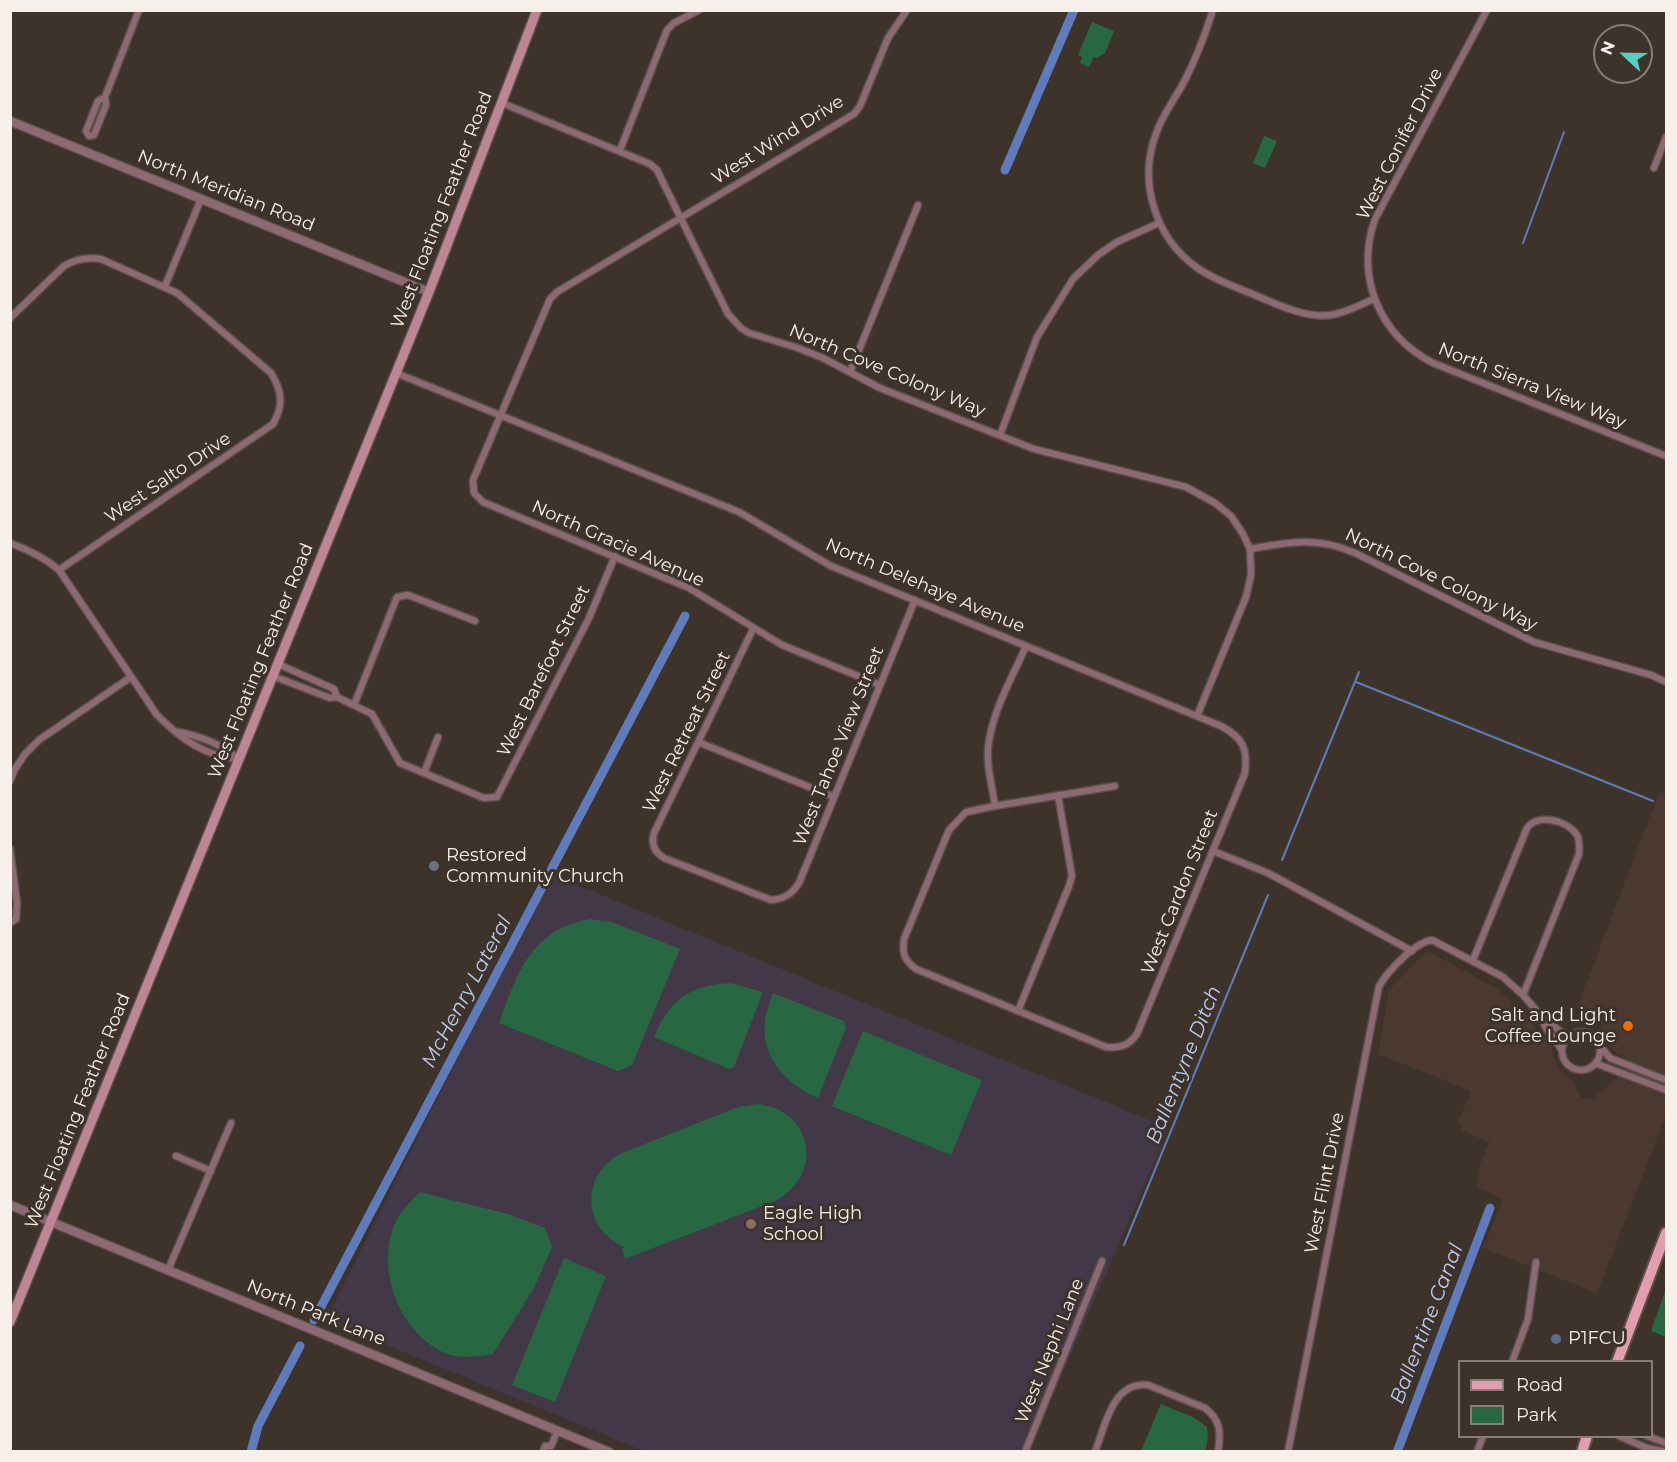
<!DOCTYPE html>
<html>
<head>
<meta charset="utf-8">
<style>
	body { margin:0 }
	#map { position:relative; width:1677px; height:1462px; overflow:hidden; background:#3e332b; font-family:Montserrat,sans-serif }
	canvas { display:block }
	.frame { position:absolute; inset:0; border:12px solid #f6efea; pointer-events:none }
	.legend { position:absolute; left:1458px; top:1360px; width:195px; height:78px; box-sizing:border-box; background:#3e332b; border:2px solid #887e77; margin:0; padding:8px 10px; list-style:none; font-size:18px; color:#f6efea }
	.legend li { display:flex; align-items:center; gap:12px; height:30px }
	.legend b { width:30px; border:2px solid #887e77 }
	.north { position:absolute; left:1593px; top:24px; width:60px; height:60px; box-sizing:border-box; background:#3e332b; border:2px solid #887e77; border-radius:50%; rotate:292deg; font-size:16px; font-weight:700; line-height:24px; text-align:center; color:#f6efea }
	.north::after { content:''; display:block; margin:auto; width:21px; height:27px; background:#58cec1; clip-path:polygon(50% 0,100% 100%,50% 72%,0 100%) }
</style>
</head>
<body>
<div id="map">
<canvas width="1677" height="1462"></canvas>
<div class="frame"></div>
<ul class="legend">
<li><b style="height:8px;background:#e49caf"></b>Road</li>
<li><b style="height:16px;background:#276741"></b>Park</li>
</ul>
<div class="north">N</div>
</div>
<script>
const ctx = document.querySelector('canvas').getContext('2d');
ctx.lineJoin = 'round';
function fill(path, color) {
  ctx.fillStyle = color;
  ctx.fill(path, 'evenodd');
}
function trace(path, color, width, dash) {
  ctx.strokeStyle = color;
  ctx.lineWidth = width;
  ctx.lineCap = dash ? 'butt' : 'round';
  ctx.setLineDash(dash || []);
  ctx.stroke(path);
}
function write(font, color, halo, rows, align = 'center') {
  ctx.font = font + ' Montserrat,sans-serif';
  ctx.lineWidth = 6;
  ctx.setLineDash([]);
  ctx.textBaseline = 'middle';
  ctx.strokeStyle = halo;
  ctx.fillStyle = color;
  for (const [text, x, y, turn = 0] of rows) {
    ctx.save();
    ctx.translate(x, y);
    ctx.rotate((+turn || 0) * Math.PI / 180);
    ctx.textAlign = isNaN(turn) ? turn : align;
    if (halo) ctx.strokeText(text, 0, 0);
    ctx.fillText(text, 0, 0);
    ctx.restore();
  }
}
fill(new Path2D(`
	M1659,793l7,3v319l-69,178 -114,-45 20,-49 -26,-12 1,-17 11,-28 -26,-11 -5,-9 13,-31 -93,-37 11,-64 37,-38 6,1 65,36 29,26 14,18 5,2 7,9 1,13 6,12 15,14 7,15 15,2 2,-6 19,-16 9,-22 -10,-4 -9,-10 -5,-13 -1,-12 -24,-10z`), '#4b3830');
fill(new Path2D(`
	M550,874l619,254 -140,323h-385l-318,-131z`), '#433848');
fill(new Path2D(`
	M1092,22l22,9 -9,22 -8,5 -3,-1 -5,10 -9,-4 2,-6 -4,-2z
	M1264,136l13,5 -12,27 -12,-5z
	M589,919l23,3 68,27 -48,116 -14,6 -119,-48c19,-51 31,-92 90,-104z
	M731,983l32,9 -29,75 -5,2 -75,-32c16,-38 36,-52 77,-54z
	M773,993l71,28 2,7 -28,70c-31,-13 -58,-41 -53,-78 1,-9 5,-18 8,-27z
	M863,1031l119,49 -31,75 -119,-49z
	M758,1104c55,6 67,71 17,97l-150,58 -3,-10 3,-2c-44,-18 -45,-73 -3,-94l116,-46z
	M419,1192l89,22 37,14 7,19 -18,41 -41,66c-13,2 -34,5 -46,0 -48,-20 -73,-87 -51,-133 4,-10 16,-20 23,-29z
	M564,1258l42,18 -51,126 -43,-17z
	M1666,1289v48l-15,-6z
	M1161,1404l32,13 14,10 1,11 -3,13h-64z`), '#276741');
trace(new Path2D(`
	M1523,243l41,-111
	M1356,682l297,119
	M1282,860l77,-188
	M1124,1245l144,-350`), '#5e7cbc', 2);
trace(new Path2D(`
	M1005,170l69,-160
	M314,1320l371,-704
	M251,1452l7,-26 42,-80
	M1397,1452l93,-244`), '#5e7cbc', 9);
const minor = new Path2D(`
	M1213,10c-8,25 -17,49 -29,72 -9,17 -22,33 -28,52 -18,48 -1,103 40,133 15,11 32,17 49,24 28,11 61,30 91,23 13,-3 26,-10 38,-15
	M1487,10l-112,209c-20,58 4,116 58,144l233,93
	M105,97l-7,4 -12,30 3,5 5,-1 12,-30 -1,-8 34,-87
	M502,103l148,61 7,6 71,144 13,14 8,5 49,15 25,10 57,30 154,61 152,38 29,16 16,13 12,18 7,15c39,-7 67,-13 105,4l179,89 117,33 15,7
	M620,150l47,-120 7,-7 25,-13
	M1654,168l12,-31
	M165,286l36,-87
	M10,318l54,-52c12,-7 23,-9 37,-7l76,34 94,80c11,18 13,32 2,51l-214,146
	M850,372l68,-167
	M396,373l343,139 92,54 390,160c22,12 27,22 24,47l-108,261c-9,12 -16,14 -31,13l-190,-78c-12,-9 -14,-16 -12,-30l45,-109 17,-18 29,-6c-3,-22 -10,-44 -6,-65 5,-33 24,-65 37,-95
	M1000,435l37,-98 36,-58 25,-24 19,-13 42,-19
	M10,543c19,7 34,14 49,27l98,145c23,23 48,42 82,44 -18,-15 -38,-23 -61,-27
	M753,629l-99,204c-3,11 0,19 10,25l107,42c13,-1 21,-6 28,-17l116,-283
	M273,676l57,22 7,-1 -3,-8 -56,-25
	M880,685l-98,-40 -93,-57 -206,-86 -9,-9 -1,-13 77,-181 7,-7 297,-178 6,-8 28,-68 19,-28
	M337,697l35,17 28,49 84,35 13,-1 92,-179 26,-62
	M354,705l43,-108 11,-2 67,26
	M1197,716l49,-119 5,-22 -1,-26
	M698,742l136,55
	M424,773l14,-36
	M10,781l5,-12 10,-15 14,-14 92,-63
	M995,806l120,-20
	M10,849l7,54 -1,16 -6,4
	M1213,851l55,22 144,78
	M1473,960l54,-132c11,-15 40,-8 50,7 3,5 2,13 2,19l-56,141
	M1018,1011l51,-125 3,-10 -14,-81
	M1562 1051a19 19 0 1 1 38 0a19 19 0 1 1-38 0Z
	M1599,1045l11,13 56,22
	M1562,1051c-5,-12 -19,-21 -19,-33l25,19
	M1595,1063l71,27
	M176,1156l35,15
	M168,1270l63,-147
	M1512,1362l16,-43 8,-57
	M1619,1436l28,12 19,4
	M1647,1436l19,7
	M543,1452l2,-6h6l7,-16
	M1025,1452l77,-191
	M1095,1452c11,-28 17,-70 53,-67l57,23c16,12 16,25 13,44
	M1288,1452l91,-466c10,-16 35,-43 53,-46l71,37 20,18 20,23
	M1477,1452l6,-16`);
const tertiary = new Path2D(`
	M10,121l419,171
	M10,1205l599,247`);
const secondary = new Path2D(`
	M10,1322l419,-1030 108,-282`);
const primary = new Path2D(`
	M1617,1362l49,-129
	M1582,1452l5,-16`);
trace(minor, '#5b514a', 9);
trace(tertiary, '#5b514a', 11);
trace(secondary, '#5b514a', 12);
trace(primary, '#5b514a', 14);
trace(minor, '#8d6a73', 6);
trace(tertiary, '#8d6a73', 8);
trace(secondary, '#be8695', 9);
trace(primary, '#e49caf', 10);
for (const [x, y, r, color] of [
	[434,866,6,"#6b7280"],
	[1628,1026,6,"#e8710a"],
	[751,1224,6,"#8d6e63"],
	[1556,1339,6,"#5c6f8a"]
]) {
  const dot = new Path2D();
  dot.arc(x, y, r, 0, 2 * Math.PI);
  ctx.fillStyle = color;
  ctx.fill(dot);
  trace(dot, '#3e332b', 2);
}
write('18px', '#f6efea', '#3e332b', [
	["West Wind Drive",778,140,-32],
	["West Conifer Drive",1400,144,-63],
	["North Meridian Road",226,191,22],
	["West Floating Feather Road",442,210,-69],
	["North Cove Colony Way",887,371,23],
	["North Sierra View Way",1532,386,22],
	["West Salto Drive",168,478,-34],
	["North Gracie Avenue",618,544,24],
	["North Cove Colony Way",1441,580,26],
	["North Delehaye Avenue",925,586,23],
	["West Floating Feather Road",261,661,-68],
	["West Barefoot Street",544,671,-64],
	["West Retreat Street",687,732,-64],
	["West Tahoe View Street",839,746,-68],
	["West Cardon Street",1180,892,-68],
	["West Floating Feather Road",78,1111,-68],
	["West Flint Drive",1325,1183,-79],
	["North Park Lane",316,1313,22],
	["West Nephi Lane",1050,1351,-68]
]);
write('18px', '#f6efea', '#3e332b', [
	["Restored",446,856],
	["Community Church",446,877],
	["Salt and Light",1616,1016,"right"],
	["Coffee Lounge",1616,1037,"right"],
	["Eagle High",763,1214],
	["School",763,1235],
	["P1FCU",1568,1339]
], 'left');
write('italic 20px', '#bbccf0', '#3e332b', [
	["McHenry Lateral",467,992,-62],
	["Ballentyne Ditch",1184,1065,-68],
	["Ballentine Canal",1427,1324,-69]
]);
</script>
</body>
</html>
